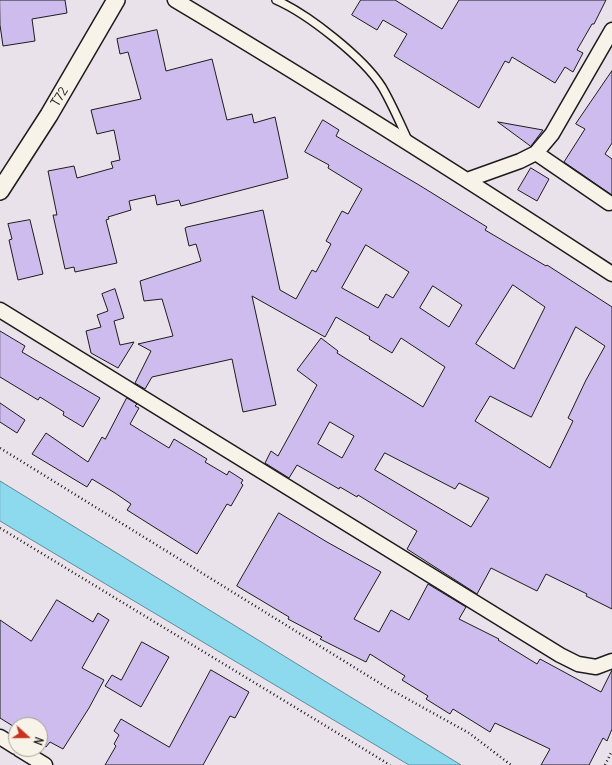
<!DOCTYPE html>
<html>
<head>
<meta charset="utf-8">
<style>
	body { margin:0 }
	#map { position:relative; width:612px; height:765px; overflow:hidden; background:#eae2ea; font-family:Delius,sans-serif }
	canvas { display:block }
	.north { position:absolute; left:8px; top:717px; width:40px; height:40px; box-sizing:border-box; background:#f7f3e8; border:1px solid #9f9d96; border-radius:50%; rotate:111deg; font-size:11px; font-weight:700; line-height:16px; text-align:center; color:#1c1c1c }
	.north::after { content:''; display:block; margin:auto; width:14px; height:18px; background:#c8321e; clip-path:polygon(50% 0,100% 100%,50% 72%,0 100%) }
</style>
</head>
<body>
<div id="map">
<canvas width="612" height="765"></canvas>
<div class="north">N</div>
</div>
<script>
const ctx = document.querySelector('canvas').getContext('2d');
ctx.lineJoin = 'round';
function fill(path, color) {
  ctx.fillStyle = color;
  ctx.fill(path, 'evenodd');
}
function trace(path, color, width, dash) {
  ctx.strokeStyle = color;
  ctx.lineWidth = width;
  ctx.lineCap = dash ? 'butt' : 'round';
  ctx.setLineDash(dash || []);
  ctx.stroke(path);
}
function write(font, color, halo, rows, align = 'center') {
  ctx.font = font + ' Delius,sans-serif';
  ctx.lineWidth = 3;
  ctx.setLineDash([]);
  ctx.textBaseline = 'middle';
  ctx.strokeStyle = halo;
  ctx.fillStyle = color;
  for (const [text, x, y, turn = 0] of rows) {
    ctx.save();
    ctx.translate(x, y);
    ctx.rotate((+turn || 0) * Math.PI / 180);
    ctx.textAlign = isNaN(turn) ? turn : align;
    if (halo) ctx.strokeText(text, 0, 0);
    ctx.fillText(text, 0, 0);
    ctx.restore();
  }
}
const water = new Path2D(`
	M0,481l461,284h-52l-409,-244z`);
fill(water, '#8dd9ed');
trace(water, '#608d99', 1);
const building = new Path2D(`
	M0,0h65l2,13 -35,6 3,22 -32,5 -3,-21z
	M361,0h34l47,29 17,-29h147l-12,24h-2l-15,26 6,3 -10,19 -8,-5 -10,16 -43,-26 -3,6 -4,-2 -26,47 -85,-52 13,-22 -24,-14 -6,10 -25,-15z
	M157,30l9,41 46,-12 15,61 25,-6 2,9 21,-6 13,61 -107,28 -2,-6 -22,5 -2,-10 -26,6 2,9 -23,7 1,2 -3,1 11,43 -42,9 -1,-5 -9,2 -12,-54h4l-9,-44 26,-5 3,12 36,-10 -2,-6 9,-2 -6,-30 -17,4 -6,-24 50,-11 -13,-47 -8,2 -3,-15z
	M612,71v72l-7,11 7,5v36l-48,-33 21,-33 -9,-5z
	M323,120l16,10 -3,6 83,49 68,42 -2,3 61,36 1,-1 65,42v302l-26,-13 1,-2 -41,-20 -9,17 -46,-23 -14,26 -70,-45 10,-18 -59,-36 -1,2 -17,-10 -1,2 -42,-24 -8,13 -24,-15 6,-12 7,5 39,-71 -20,-15 24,-32 17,13 -1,2 86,54 22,-40 -44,-29 -9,15 -23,-14 1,-2 -34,-20 -11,20 -73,-41 24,109 -33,7 -11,-53 -80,18 -7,12 -10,-6 16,-32 -13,-7 35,-8 -11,-37 -18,2 -4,-20 61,-20 -5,-17 -7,2 -4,-18 2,-1 76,-17 17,80 16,9 16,-29 4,2 15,-28 -5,-3 16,-30 6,3 14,-25 -34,-21 1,-3 -24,-13zM366,245l43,27 -16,26 -7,-4 -8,14 -36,-20zM513,285l32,22 -31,62 -38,-25zM433,286l29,19 -13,22 -29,-19zM576,327l29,19 -19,34 -18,38 5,3 -23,47 -75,-47 15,-25 41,21zM330,422l24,14 -12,22 -24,-14zM385,453l70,36 4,-6 30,15 -18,29 -96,-57z
	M498,122l45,8 -12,16z
	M531,168l18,11 -12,22 -19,-11z
	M30,220l13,54 -25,6 -9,-40 3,-1 -4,-15z
	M115,289l9,29 -10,3 6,24 14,-3 -16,26 -27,-15 -5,-22 15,-4 -4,-12 11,-4 -6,-17z
	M0,331l25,15 -3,6 78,46 -17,29 -20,-12 1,-3 -24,-15 -2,3 -38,-23z
	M127,398l10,6 -2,2 4,2 -9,16 39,24 5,-9 33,20 -2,3 22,13 2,-4 14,9 -2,3 2,2 -12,21 -4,-2 -30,50 -70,-44 4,-6 -16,-11 -23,-14 -5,8 -55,-33 14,-21 42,29 14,-25 3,2z
	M0,403l25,17 -8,13 -17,-11z
	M279,513l48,29 54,30 -27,47 25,13 12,-22 18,10 19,-36 38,23 -7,12 40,20 -1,1 39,24 3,-5 61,33 11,-22v59l-5,12 -4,-3 -14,27h-48l9,-16 -55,-26 -5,9 -37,-23 -3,5 -24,-15 2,-3 -26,-16 3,-4 -35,-22 -4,8 -46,-23 2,-2 -34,-18 1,-2 -52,-31z
	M57,600l36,22 5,-9 11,7 -27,48 22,12 -15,28 -26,41 -13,-7 -4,5 -6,-4v-18h-24v3l-16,-10v-98l31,21z
	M142,642l27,15 -28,50 -36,-21 7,-11 9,5z
	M211,670l38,22 -14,26 -5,-2 -27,49h-98l11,-19 -2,-2 5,-9 -5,-4 7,-12 48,28z`);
fill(building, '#cdbced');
trace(building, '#1c1c1c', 1);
const service = new Path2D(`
	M276,0c32,14 88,58 106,87 10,17 18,36 26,53`);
const minor = new Path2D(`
	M175,0c148,88 293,180 437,274
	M536,153l73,50
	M467,180l53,-19 16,-8 16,-19 60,-104
	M0,310l560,345 18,9 18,3 16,-6
	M0,737l16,10
	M19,749l26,16`);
const tertiary = new Path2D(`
	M0,191l49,-76 67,-115`);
trace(service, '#1c1c1c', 10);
trace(minor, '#1c1c1c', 17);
trace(tertiary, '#1c1c1c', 20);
trace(new Path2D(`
	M0,448l386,239 83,46 42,32
	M0,528l390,237
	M605,765l7,-14`), '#1c1c1c', 2.5, [1, 3]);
trace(service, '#f7f3e8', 7);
trace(minor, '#f7f3e8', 14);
trace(tertiary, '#f7f3e8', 17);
write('13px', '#1c1c1c', '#f7f3e8', [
	["T72",60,97,-59]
]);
</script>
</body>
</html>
